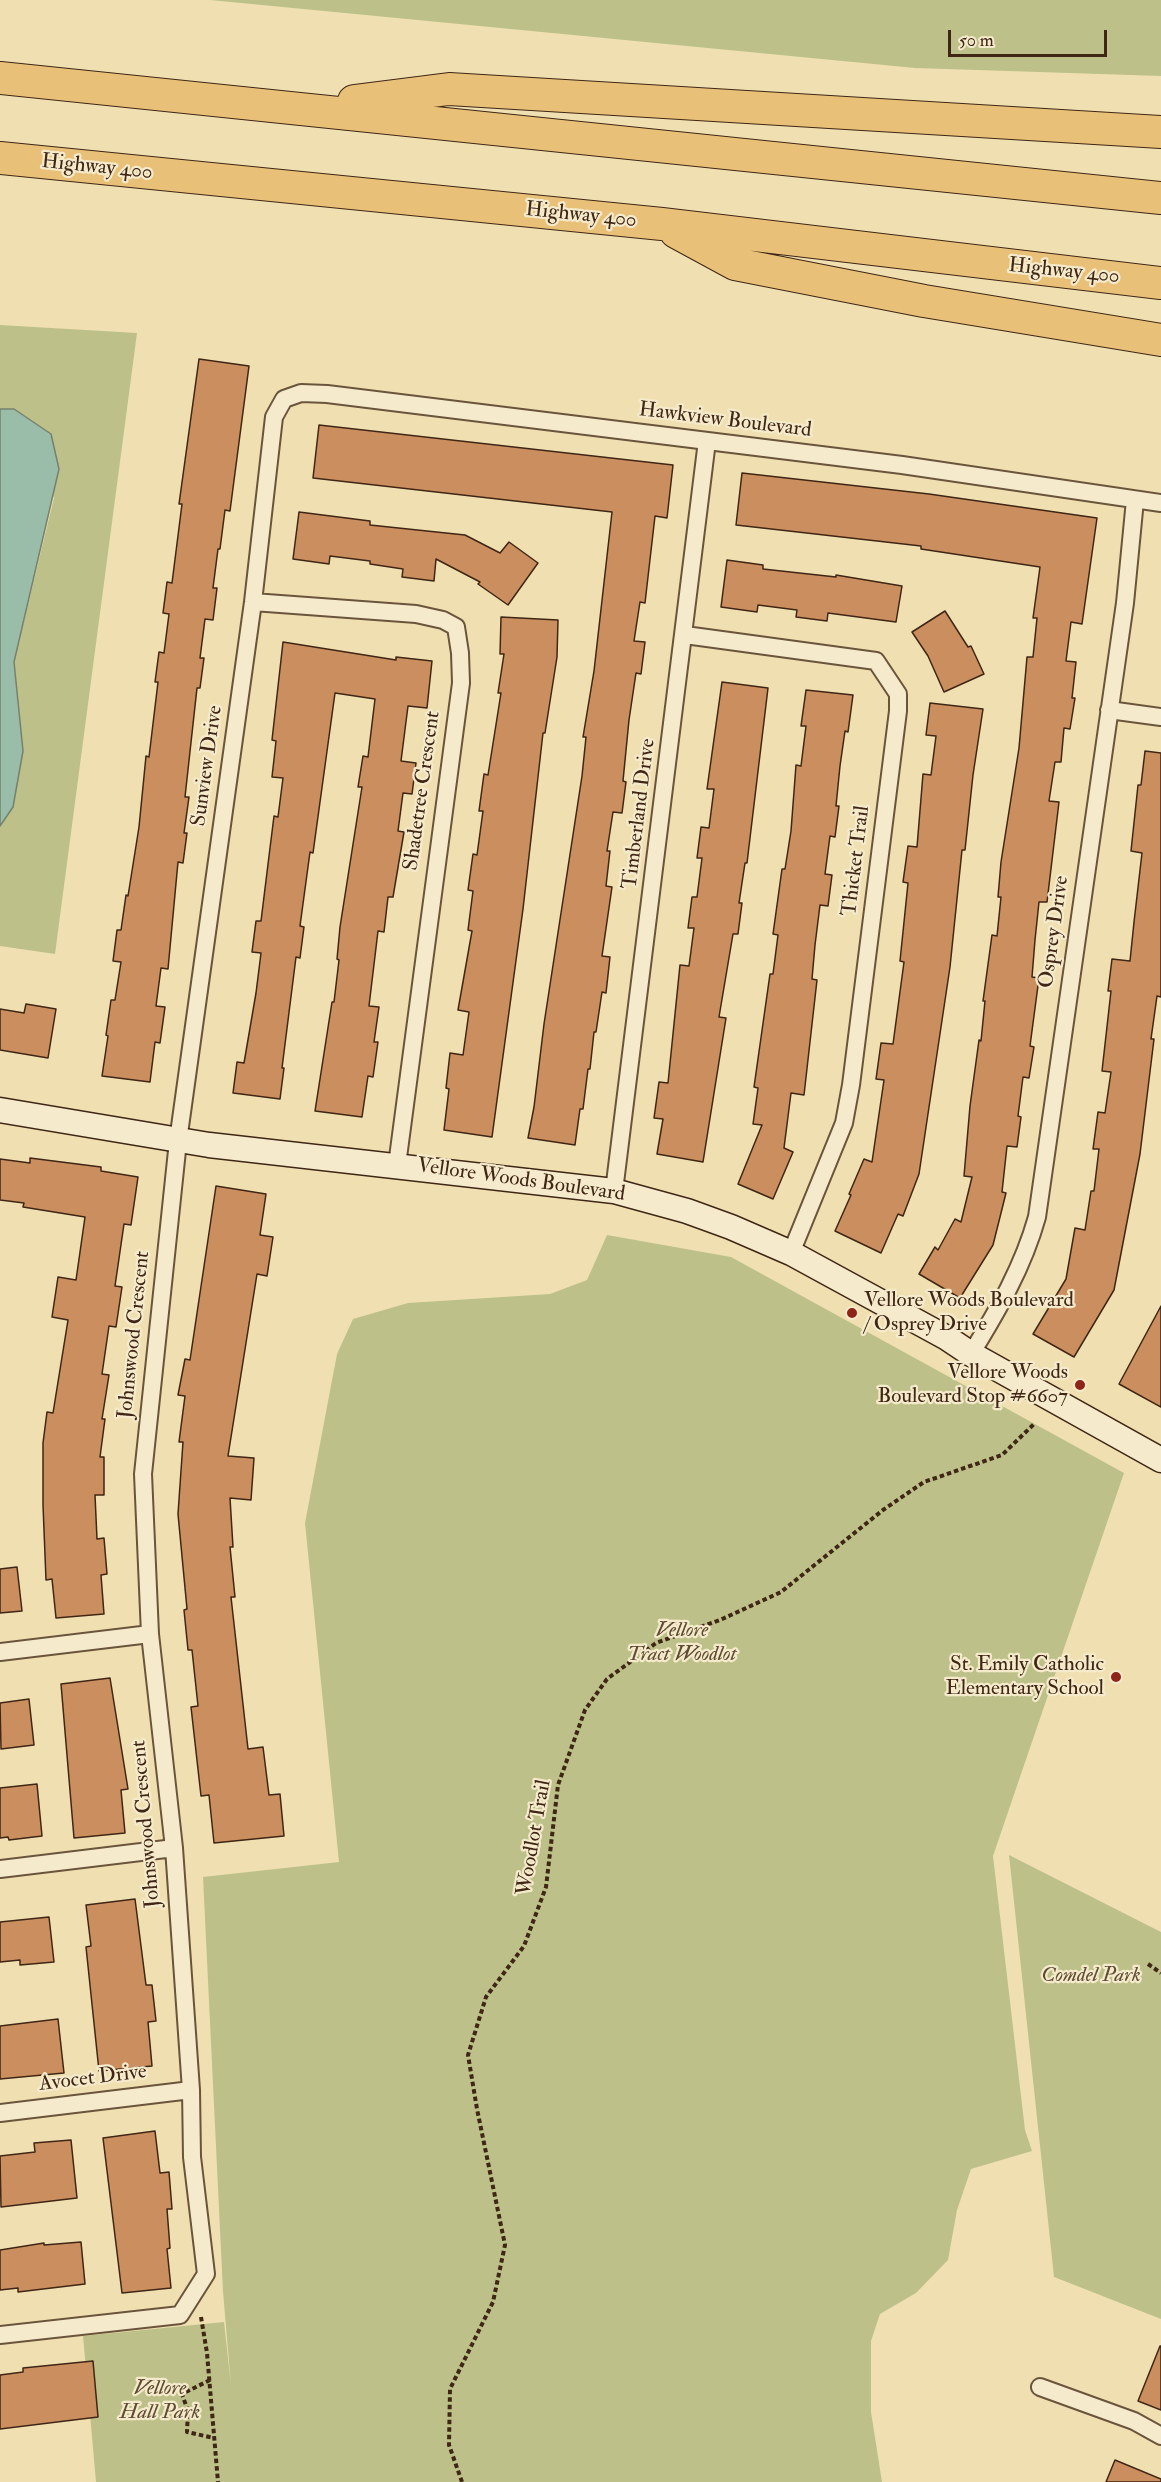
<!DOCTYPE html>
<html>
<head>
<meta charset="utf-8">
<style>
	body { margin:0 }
	#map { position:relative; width:1161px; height:2482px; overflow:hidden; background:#f0e0b1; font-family:"IM FELL Double Pica",serif }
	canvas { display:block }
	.scale { position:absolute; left:948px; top:30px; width:159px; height:27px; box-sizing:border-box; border:3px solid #3f2615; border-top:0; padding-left:8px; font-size:18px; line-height:21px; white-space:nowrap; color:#3f2615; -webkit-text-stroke:4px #f5ebcc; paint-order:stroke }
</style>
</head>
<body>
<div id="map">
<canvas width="1161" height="2482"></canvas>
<div class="scale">50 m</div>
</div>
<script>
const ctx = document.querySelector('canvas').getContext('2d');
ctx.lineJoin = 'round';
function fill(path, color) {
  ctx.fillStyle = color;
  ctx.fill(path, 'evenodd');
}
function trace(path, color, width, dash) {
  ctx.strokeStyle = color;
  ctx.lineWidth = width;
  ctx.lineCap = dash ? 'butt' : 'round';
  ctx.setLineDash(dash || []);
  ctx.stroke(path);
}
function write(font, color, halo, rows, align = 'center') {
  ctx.font = font + ' "IM FELL Double Pica",serif';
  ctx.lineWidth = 4.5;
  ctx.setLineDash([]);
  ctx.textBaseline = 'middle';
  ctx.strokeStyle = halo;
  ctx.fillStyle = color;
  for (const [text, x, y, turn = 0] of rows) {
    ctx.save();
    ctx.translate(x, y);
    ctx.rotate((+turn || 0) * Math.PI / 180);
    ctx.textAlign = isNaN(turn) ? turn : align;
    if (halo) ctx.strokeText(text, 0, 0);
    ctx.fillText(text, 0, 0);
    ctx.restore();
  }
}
fill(new Path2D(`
	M210,0h951v76l-246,-8z
	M0,325l137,8 -82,621 -55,-8v-120l13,-19 10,-56 -9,-89 40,-164 -40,-89h-14z
	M607,1235l124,22 393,216 -131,383 32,274 7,21 -61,18 -14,41 -9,50 -32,33 -36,21 -9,27v71l11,70h-786l-13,-146 141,-14 7,63 -8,-93 -20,-415 136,-15 -34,-339 32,-169 16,-35 55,-16 142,-9 37,-14z
	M1009,1855l152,77v387l-107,-42z`), '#bdc189');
const water = new Path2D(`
	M0,409h14l37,25 8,35 -45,193 9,89 -10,56 -13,19z`);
fill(water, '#9abda9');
trace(water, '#76816e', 1.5);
const building = new Path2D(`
	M199,359l50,7 -19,145 -5,-1 -5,39h-2l-5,39h4l-4,32 -8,-1 -5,39h4l-4,30h-3l-12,109h4l-5,36h3l-4,30 -5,-1 -10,107 -7,-1 -5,38 9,1 -5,36 -5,-1 -5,40 -48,-6 6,-40 -2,-1 5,-35h4l6,-38 -8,-1 4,-31h4l5,-35 2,1 11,-69 7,-71 3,1 9,-75h-3l4,-30 5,1 5,-39 -6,-1 4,-31 5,1 10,-79h-3z
	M319,425l354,40 -6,53 -12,-2 -10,87 -5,-1 -6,39 11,1 -4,32 -5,-1 -7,47 -6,61 3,1 -4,31 -9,-1 -6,39h3l-4,35 6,1 -10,69 8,1 -4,36 -4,-1 -6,40h-2l-4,37h-2l-5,40h-3l-5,36 -47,-7 6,-31 10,-83 38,-248 4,-39h-3l11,-66 18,-159 -299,-34z
	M742,473l187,21 168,24 -15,106 -11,-2 -5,39 10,1 -4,36h3l-5,31 -6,-1 -3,34h-6l-6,39 10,1 -12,100h-8l-4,38 -3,37 7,1 -9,68 4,1 -5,31 -6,-1 -5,39 3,1 -4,30 -10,-1 -5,46 4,1 -13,52 -33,53 -41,-24 16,-27 3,3 17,-31 6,3 11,-45 -8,-1 6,-70 9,-66 2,1 4,-40h-2l9,-66 5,1 4,-39h-3l3,-35 18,-114 8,-91h6l4,-39h-4l7,-51 -119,-18v-3l-185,-21z
	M299,512l71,9v4l95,10 35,18 9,-11 29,21 -30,42 -30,-21 2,-2 -44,-23 -2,22 -32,-4 1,-8 -33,-5v-3l-40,-5 -1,8 -36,-5z
	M727,560l36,5v4l73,8v-2l66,11 -6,36 -68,-9 -1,8 -31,-4 1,-7 -39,-5 -1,7 -36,-5z
	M945,611l23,36 3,-1 13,28 -40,18 -16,-36 -16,-24z
	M501,617l57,3 -1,37 -12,76h-2l-20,176 -31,228 -48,-7 5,-41 -3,-1 4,-35 13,2 6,-43 -11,-2 14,-79 -4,-1 5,-39 -5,-1 5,-36 4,1 6,-44h-4l5,-37 4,1 13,-82h-3l6,-39h-4z
	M283,642l113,18v-3l36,4 -5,47 -19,-2 -7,55 15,2 -4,31 -9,-1 -5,38 6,1 -11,65h-5l-4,35 -6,-1 -9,75 10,1 -5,35h4l-5,35 -5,-1 -6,41 -47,-6 17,-109h2l5,-42 -2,-1 3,-32 22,-140h-4l5,-31 5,1 7,-58 -40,-6 -22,160 -3,-1 -10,74 4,1 -4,31 -4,-1 -14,111h2l-4,31 -47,-6 4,-31 7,1 12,-70 5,-40 -9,-1 4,-31h5l9,-73 4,-32 4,1 5,-39 -11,-1 4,-36 -4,-1z
	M722,682l46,6 -21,175h-2l-6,40h3l-4,31h-5l-14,83 7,1 -23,144 -46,-8 6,-35 -9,-1 5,-36 9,1 12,-118 9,1 5,-38h-6l4,-31h5l5,-39h-5l4,-31 8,1 5,-39h-7z
	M806,690l47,5 -5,37 -3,-1 -5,35 -4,40h3l-4,31 -5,-1 -5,38 7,1 -4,31 -8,-1 -5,40 -3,34 5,1 -13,115 -13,-2 -7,55 9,4 -20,47 -35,-15 24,-59 -9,-1 5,-36 -4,-1 16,-113h3l5,-39 -5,-1 9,-65h3l6,-38 5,-66 5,1 5,-40h-5z
	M930,703l53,6 -10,66 -8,75h-3l-12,117 -31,207 -16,42 -5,-2 -17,39 -46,-22 16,-36 -2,-1 15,-35 8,3 12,-82 -8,-1 5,-36 12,1 11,-82 -4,-1 8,-78 -5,-1 5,-36 9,1 6,-73 8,1 5,-39 -10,-1z
	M1145,751l16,2v244l-4,-1 -6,43h3l-14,115 -26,136 -40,67 -41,-23 33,-55 9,-51 10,2 6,-39h3l5,-42h-6l5,-37 7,1 6,-41 -9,-1 9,-80h-3l4,-32 18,2 4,-39 8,-69 -11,-2 7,-66h3z
	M26,1004l30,5 -8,49 -48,-8v-41l24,4z
	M30,1158l71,9v4l37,6 -7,48 -7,-1 -9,62 7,1 -6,40 -7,-1 -7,48 7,1 -7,44h3l-5,38h4v38h-9l2,44 7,-1 3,36 -6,1 3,39 -48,4 -4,-39 -6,1 -3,-75v-62l4,-31 6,1 15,-93 -16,-3 6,-40 18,3 9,-63 -62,-10 1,-4 -24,-3v-41l30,4z
	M216,1186l50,8 -6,41 13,2 -6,39 -10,-2 -29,182 26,2 -3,42 -21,-2 3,49h-3l5,50h-4l17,152 15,-2 6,48 11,-1 4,42 -70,7 -5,-48 -8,1 -10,-89 7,-1 -6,-56h-4l-4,-40 3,-1 -9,-95 5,-72h-4l6,-46 -7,-1 7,-36 5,1z
	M1161,1306v101l-42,-23z
	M17,1567l5,44 -22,2v-44z
	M110,1678l18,111 -7,1 4,43 -51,5 -13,-154z
	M29,1699l5,46 -33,4 -1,-46z
	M37,1784l5,52 -33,4 -1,-3 -8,1v-50z
	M135,1899l11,86h6l4,36 -8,1 4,44 -53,5 -13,-124 5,-1 -5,-41z
	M49,1917l5,45 -34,3v-5l-20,2v-40z
	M58,2019l6,54 -64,6v-53z
	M155,2131l5,42 9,-1 3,37h-5l3,39 -3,1 4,39 -49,5 -19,-155z
	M71,2140l6,58 -76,9 -1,-51 35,-4 -1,-9z
	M81,2242l4,42 -67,8v-4l-18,2v-40l44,-7v2z
	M1160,2346h1v64l-23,-9z
	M93,2361l5,56 -98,12v-54l23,-3v-4z
	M1115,2460l46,19v3h-55z`);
fill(building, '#cb8e5f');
trace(building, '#3f2615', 1.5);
const street = new Path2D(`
	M253,602l163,12 27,6 13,7 4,26 1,30 -64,482
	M685,635l191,26 22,33v17l-47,374 -7,38 -53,130
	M1109,710l52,7
	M614,1191l93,-750
	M971,1354c27,-44 52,-87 66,-137l88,-614 10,-103
	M0,1652l150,-18
	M0,1869l174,-21
	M0,2113l191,-23
	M0,2335l180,-20 26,-41 -14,-117 -1,-67 -17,-242 -24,-214 -7,-160 35,-333 75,-539 21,-185 10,-18 17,-6 26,1 575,71 259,38
	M1040,2387l94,34 27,15`);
const secondary = new Path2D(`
	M0,1110l209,35 405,46 73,20 44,16 60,26 156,85 24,16 190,106`);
const highway = new Path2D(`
	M0,78l1161,120
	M354,101l95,-12 712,43
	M0,158l662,66 499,59
	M676,232l59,32 189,37 237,39`);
trace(street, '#6b543c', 20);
trace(secondary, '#3f2615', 27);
trace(highway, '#3f2615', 34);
trace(new Path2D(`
	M1148,1964l13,9
	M201,2317l6,36 11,129
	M210,2380l-28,14 6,17 -1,21 27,6
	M462,2482l-13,-37 1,-56 43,-87 12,-57 -28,-136 -9,-54 18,-58 38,-51 22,-59 12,-102 27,-75 22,-31 49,-36 64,-23 61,-28 102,-82 41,-28 78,-27 32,-31`), '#3f2615', 4, [4.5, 3]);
trace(street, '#f5ebcc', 16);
trace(secondary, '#f5ebcc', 24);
trace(highway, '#e8c078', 32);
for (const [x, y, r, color] of [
	[852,1313,6,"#8f2418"],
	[1080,1385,6,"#8f2418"],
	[1116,1677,6,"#8f2418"]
]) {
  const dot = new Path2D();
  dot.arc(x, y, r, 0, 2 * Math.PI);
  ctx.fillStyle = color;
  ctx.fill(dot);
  trace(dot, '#f5ebcc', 2);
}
write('21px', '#3f2615', '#f5ebcc', [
	["Highway 400",97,168,6],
	["Highway 400",581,216,6],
	["Highway 400",1064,272,6],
	["Hawkview Boulevard",725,421,7],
	["Sunview Drive",208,766,-82],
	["Shadetree Crescent",423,791,-82],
	["Timberland Drive",640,814,-83],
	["Thicket Trail",857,861,-83],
	["Osprey Drive",1055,932,-82],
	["Vellore Woods Boulevard",521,1181,8],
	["Johnswood Crescent",135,1335,-84],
	["Johnswood Crescent",147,1824,-95],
	["Woodlot Trail",535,1838,-80],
	["Avocet Drive",93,2079,-7]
]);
write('21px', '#3f2615', '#f5ebcc', [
	["Vellore Woods Boulevard",864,1301,"left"],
	["/ Osprey Drive",864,1325,"left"],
	["Vellore Woods",1068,1373],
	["Boulevard Stop #6607",1068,1397],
	["St. Emily Catholic",1104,1665],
	["Elementary School",1104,1689]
], 'right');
write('italic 21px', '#5e4d32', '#f5ebcc', [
	["Vellore",682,1631],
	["Tract Woodlot",682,1655],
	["Comdel Park",1091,1976],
	["Vellore",160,2389],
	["Hall Park",160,2413]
]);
</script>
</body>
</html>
